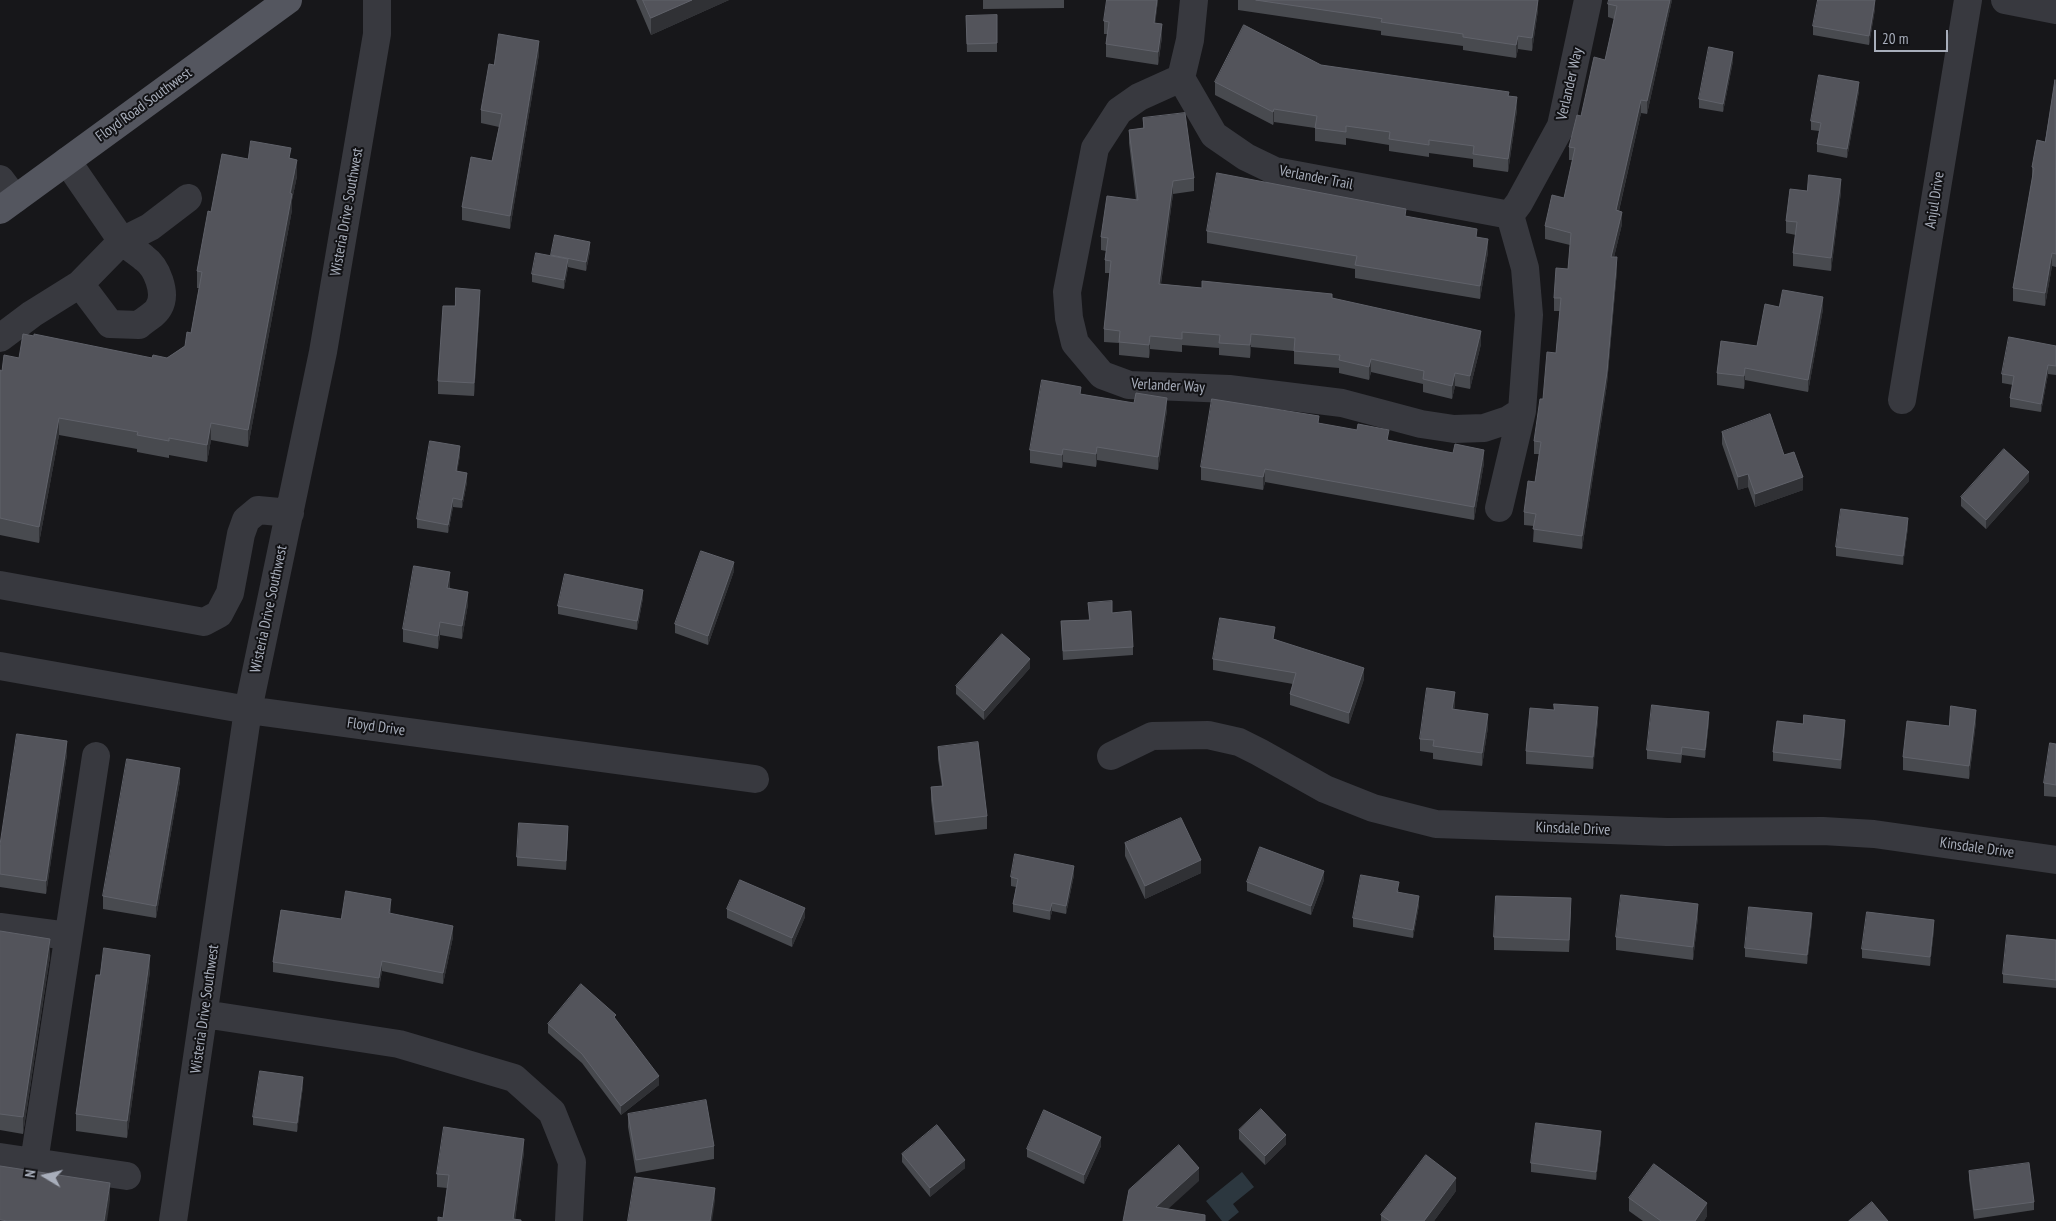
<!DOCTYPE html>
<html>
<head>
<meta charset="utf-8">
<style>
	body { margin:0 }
	#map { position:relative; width:2056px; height:1221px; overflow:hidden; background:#17171a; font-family:"PT Sans Narrow",sans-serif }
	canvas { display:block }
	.north { position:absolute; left:20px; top:1151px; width:50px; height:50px; -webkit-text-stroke:4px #121215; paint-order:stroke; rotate:279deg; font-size:14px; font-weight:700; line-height:20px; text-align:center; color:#a8aebb }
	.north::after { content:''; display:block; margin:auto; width:18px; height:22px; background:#a8aebb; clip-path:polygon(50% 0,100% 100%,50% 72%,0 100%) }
	.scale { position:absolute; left:1874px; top:30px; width:74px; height:22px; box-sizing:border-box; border:2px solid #a8aebb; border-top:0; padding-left:6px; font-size:15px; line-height:18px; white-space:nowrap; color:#a8aebb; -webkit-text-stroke:4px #121215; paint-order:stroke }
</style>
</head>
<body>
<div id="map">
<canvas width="2056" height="1221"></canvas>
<div class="north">N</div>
<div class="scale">20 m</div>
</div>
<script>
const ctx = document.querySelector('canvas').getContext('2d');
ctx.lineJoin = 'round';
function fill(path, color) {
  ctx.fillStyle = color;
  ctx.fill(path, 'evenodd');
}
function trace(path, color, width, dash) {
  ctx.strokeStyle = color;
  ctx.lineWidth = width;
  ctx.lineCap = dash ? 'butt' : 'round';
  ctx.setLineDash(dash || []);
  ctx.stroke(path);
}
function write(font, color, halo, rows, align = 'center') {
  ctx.font = font + ' "PT Sans Narrow",sans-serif';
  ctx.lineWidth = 4;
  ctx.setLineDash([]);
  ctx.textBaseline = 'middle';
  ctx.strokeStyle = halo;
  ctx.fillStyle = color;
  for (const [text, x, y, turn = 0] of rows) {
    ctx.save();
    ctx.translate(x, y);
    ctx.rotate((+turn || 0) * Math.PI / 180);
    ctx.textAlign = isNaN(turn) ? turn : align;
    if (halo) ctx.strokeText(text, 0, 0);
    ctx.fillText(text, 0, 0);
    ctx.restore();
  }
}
fill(new Path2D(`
	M1242,1172l12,15 -21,17 6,8 -11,9h-6l-16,-20z`), '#2c373f');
trace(new Path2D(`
	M1194,0l-4,40 -9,38 33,57 32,22 29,14 235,44
	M2005,0l51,10
	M1181,78l-42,19 -20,14 -24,37 -28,144 2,26 6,25 27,32 27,10 100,4 113,14 79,21 33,5 30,-1 24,-8 14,-9
	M67,161l55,80 -42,43 30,40 29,1c5,-5 17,-11 20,-18 8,-14 -2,-40 -15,-49 -7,-6 -14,-10 -22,-17l28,-14 38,-29
	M0,179l15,20
	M1510,215l9,-12 42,-77 27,-126
	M0,338l32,-24 48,-30
	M1902,400l66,-400
	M1499,508l23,-97 7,-96 -4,-47 -15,-53
	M0,585l204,37 15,-8 11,-21 11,-59 5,-14 12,-10 32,3
	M0,666l248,44 507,69
	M1111,756l41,-20 56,-1 31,7 20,10 66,37 48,19 63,16 231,8 156,-1 51,3 182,26
	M0,927l68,9
	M204,1014l195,30 115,34 38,34 20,50 -3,59
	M0,1157l127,19
	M34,1162l62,-406
	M173,1221l75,-511 75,-358 54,-318v-34`), '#38393f', 28);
trace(new Path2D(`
	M0,210l288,-210`), '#54565f', 28);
fill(new Path2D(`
	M636,0h93l-78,35z
	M983,0h81v8l-81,1z
	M1107,0h51l-3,23 7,14 -4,28 -52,-8v-13l1,-10h-3v-13z
	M1238,0h300v10l-6,41 -14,-2 -2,9 -53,-8v-4l-82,-11v-4l-143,-21z
	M1672,0l-25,114 -6,-1 -22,98 3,13 -8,33 3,13 -10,114 -25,165 -49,-7 1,-16 -10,-1v-13l11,-30 4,-28h-5v-13l9,-42 13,-46 4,-42h-6v-13l14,-29 2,-24 -25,-6v-13l19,-28 9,-38h-4v-13l12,-31 24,-56 9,-41 -6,-2v-13z
	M1875,9l-6,36 -56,-10v-9z
	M997,15v37h-30l-1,-36z
	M539,54l-29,175 -48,-9v-13l30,-46 7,-34 -18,-4v-13l13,-45z
	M1733,61l-10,51 -24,-4v-9z
	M1321,65l188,31 8,14 -9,62 -35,-5v-8l-44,-6v4l-40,-6v-6l-43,-7v7l-31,-4v-13l-41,-6 -1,3 -58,-30v-13z
	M2056,80v187l-4,-1 -7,40 -32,-5v-13l19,-108v-13l13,-25z
	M1859,91l-12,67 -30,-6v-8l2,-13 -8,-1v-9z
	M1143,118l51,60v13l-21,3 -12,90 41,4 130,10 149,46 -11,45 -15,-3 -3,13 -29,-7v-8l-52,-12 -2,8 -30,-7v-5l-45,-4v-13l-43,-4 -1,11 -31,-3v-7l-37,-3v7l-32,-3 -1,9 -30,-3v-12l-15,-1v-13l6,-56h-5v-13l1,-9 -5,-1v-13l35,-37 -7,-57v-13l14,-2z
	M291,158l6,18 -5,24v10l-44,237 -37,-7 -4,22 -38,-7v3l-32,-6v-3l-78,-14 -20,108 -39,-8v-165l2,1 17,-13h148l18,-12 6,-13 8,-45h-2v-17l14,-59 37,-53z
	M1807,191l34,1 -10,79 -38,-5v-13l3,-18 -10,-2v-12z
	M1406,217l71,20 11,15 -8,47 -125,-21v-9l-148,-26v-12z
	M555,235l35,16 -4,20 -18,-4 -4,22 -32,-7v-8l19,-18z
	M480,303l-6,93 -36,-2v-13l17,-75z
	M1779,307l44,2 -15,83 -63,-12 -1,9 -27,-4v-12l40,-27z
	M2056,346v29l-8,-1 -7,38 -31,-5v-9l3,-13 -11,-2v-9z
	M1081,394l86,16 -9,60 -61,-10 -1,7 -33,-5 -1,6 -32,-5v-13z
	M1319,423l165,40 -10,57 -209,-38 -2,8 -62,-10v-13z
	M1722,432l62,23 19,35 -48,17 -7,-20 -10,3 -16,-46z
	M460,455l-3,16 10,11 -5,26 -9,-1 -5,26 -31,-5v-9z
	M2029,481l-43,48 -25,-23v-9z
	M1908,527l-5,38 -67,-9v-9z
	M734,571l-26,74 -33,-12v-9z
	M450,585v3l18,16 -6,35 -22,-4 -2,14 -35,-7v-13z
	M643,598l-6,32 -79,-16v-8z
	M1088,603l24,10 21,34v8l-70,5 -2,-39 28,-1z
	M1275,639l89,40 -15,45 -59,-19v-11l3,-10 -80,-14v-11z
	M1030,668l-46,52 -28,-26v-8z
	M1455,705l-1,4 34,18 -6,39 -49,-7v-6l-13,-2v-12z
	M1598,720l-5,49 -67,-5v-13z
	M1709,721l-4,37 -23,-3 -1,8 -34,-4v-9z
	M1976,722l-7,57 -66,-9v-13l46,-31z
	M1803,724l42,5 -4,40 -68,-8v-9z
	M2056,744v53l-12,-1v-13z
	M938,747l49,69v13l-52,6 -4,-35v-13l11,-1 -4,-27z
	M67,754l-21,140 -46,-7v-42z
	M180,781l-24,137 -53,-9v-13z
	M568,835l-2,35 -49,-4v-9z
	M1125,843l76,30 -56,26 -20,-43z
	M1074,875l-8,39 -14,-3 -2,9 -37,-8v-8l3,-17 -5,-1v-9z
	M1324,880l-13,35 -64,-24v-9z
	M1399,890l-1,2 21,13 -6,33 -60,-11v-9z
	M391,909l-1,5 63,23 -10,47 -61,-13 -3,17 -106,-16v-10l68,-43z
	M727,909l78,8 -13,30 -65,-29z
	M1571,911l-2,41 -75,-2v-13z
	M1698,917l-5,43 -77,-10v-13z
	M1812,922l-5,42 -62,-7v-9z
	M1934,929l-4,37 -68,-8v-9z
	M0,931l50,25 -27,178 -23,-4z
	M2056,940v48l-53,-5v-9z
	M150,971l-23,167 -51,-7v-17l24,-139z
	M616,1020l43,65 -38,30 -39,-52 -34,-30v-9z
	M303,1086l-6,46 -44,-7v-8z
	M628,1114l86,32v13l-78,14 -8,-46z
	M1239,1130l47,14 -21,21 -26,-26z
	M1601,1140l-5,40 -65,-8v-9z
	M1101,1146l-17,38 -57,-27v-8z
	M524,1152l-9,67 -72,-1 4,-30 -10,-1v-13z
	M902,1154l63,14 -35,29 -28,-35z
	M1969,1171l65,31v8l-60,9 -5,-39z
	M1456,1191l-22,30h-53v-6z
	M1629,1198l78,18 -3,5h-61l-14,-10z`), '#484a4f');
fill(new Path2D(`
	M692,0h37l-78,35v-17z
	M1157,0h1l-4,35v-12z
	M1538,0v10l-6,41v-13z
	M1670,0h2l-25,114v-13z
	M1875,0v9l-6,36v-9z
	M1162,24v13l-4,28v-13z
	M1518,36v13l-2,9v-13z
	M539,41v13l-29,175v-13z
	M1733,52v9l-10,51v-8z
	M1859,82v9l-12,67v-9z
	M1517,97v13l-9,62v-13z
	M1641,100v13l-25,110v-13z
	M1274,109v13l-1,3v-13z
	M297,160v16l-5,24v10l-44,237v-17z
	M1841,179v13l-10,79v-13z
	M1173,181v13l-14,103v-13z
	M1622,212v12l-11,46v-13z
	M1488,239v13l-8,47v-13z
	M590,242v9l-4,20v-9z
	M2052,253v13l-7,40v-13z
	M1617,257v13l-10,114 -25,165v-13z
	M568,259v9l-4,21v-9z
	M480,290v13l-6,93v-13z
	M1823,297v12l-15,83v-12z
	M1481,331v13l-11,45v-13z
	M1251,334v13l-1,11v-13z
	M1150,336v13l-1,9v-13z
	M1371,359v13l-2,8v-13z
	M2048,365v9l-7,38v-8z
	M1745,368v12l-1,9v-13z
	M1455,373v13l-3,13v-13z
	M1167,398v12l-9,60v-13z
	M59,418v17l-20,108v-16z
	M211,423v17l-4,22v-17z
	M460,446v9l-4,25v-9z
	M1097,447v13l-1,7v-13z
	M1063,449v13l-1,6v-13z
	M1484,450v13l-10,57v-13z
	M1265,469v13l-2,8v-13z
	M2029,472v9l-43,48v-9z
	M467,473v9l-5,26v-8z
	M1748,474v13l-10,3v-13z
	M1803,477v13l-48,17v-13z
	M453,498v9l-5,26v-8z
	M1908,518v9l-5,38v-9z
	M734,562v9l-26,74v-9z
	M450,572v13l-3,16v-13z
	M643,590v8l-6,32v-9z
	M468,592v12l-6,35v-13z
	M440,622v13l-2,14v-13z
	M1030,659v9l-46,52v-9z
	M1364,668v11l-15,45v-11z
	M1455,692v13l-3,17v-13z
	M1598,707v13l-5,49v-12z
	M1976,710v12l-7,57v-13z
	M1709,712v9l-4,37v-8z
	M1488,714v13l-6,39v-13z
	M1845,720v9l-4,40v-9z
	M67,741v13l-21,140v-13z
	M180,768v13l-24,137v-12z
	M568,826v9l-2,35v-9z
	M1201,860v13l-56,26v-13z
	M1074,866v9l-8,39v-8z
	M1324,871v9l-13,35v-9z
	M1419,896v9l-6,33v-8z
	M391,899v10l-2,15v-11z
	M1052,903v8l-2,9v-9z
	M1698,904v13l-5,43v-13z
	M805,908v9l-13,30v-9z
	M1812,913v9l-5,42v-9z
	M1934,920v9l-4,37v-9z
	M453,926v11l-10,47v-11z
	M50,939v17l-27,178v-17z
	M150,955v16l-23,167v-17z
	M382,961v10l-3,17v-10z
	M659,1076v9l-38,30v-9z
	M303,1077v9l-6,46v-9z
	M1601,1131v9l-5,40v-8z
	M1286,1135v9l-21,21v-9z
	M1101,1137v9l-17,38v-9z
	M524,1139v13l-9,69h-2z
	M965,1160v8l-35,29v-9z
	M1199,1168v13l-43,39v-13z
	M1456,1178v13l-22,30h-10z
	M110,1183v17l-3,21h-3z
	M715,1188v13l-3,20h-2z
	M1707,1203v13l-3,5h-9z`), '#303135');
const building = new Path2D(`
	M643,0h49l-41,18z
	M1107,0h50l-3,23 8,1 -4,28 -52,-8 3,-22 -5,-1z
	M1256,0h282l-6,38 -14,-2 -2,9 -53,-8v-3l-82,-12 1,-3z
	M1609,0h61l-23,101 -6,-1 -25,110 6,2 -11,45h6l-10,115 -25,164 -49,-7 3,-15 -12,-2 4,-31 7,1 6,-40 -7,-1 6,-42h3l4,-47 9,1 5,-55h-7l2,-30 12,1 3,-36 -26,-7 7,-31 12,3 11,-50 -6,-1 8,-32 4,1 13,-59 11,3 12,-54 -9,-2z
	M1818,0h57l-6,36 -56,-10z
	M997,15v28l-30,1 -1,-28z
	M1244,25l77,40 188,27 -1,4 9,1 -9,62 -35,-5 1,-8 -45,-6v5l-40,-6 1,-7 -44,-6v6l-31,-4 2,-12 -43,-7 -1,3 -58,-30z
	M499,34l40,7 -29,175 -48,-9 9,-50 21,4 10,-47 -21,-4 8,-46 5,1z
	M1709,47l24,5 -10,52 -24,-5z
	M1819,75l40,7 -12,67 -30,-5 4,-21 -10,-2z
	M2055,80l1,174 -4,-1 -7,40 -32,-5 21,-120 -2,-1 5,-27 8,2z
	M1185,113l9,65 -21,3 -14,103 43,4v-7l130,13v4l149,33 -11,45 -15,-3 -3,13 -29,-7 1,-8 -53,-12 -2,8 -30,-7 1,-5 -46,-4 1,-13 -44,-4 -1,11 -31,-2 1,-8 -38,-3v7l-32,-3 -1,9 -30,-3 1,-11 -16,-2 7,-68 -6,-1 3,-22 -7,-1 6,-41 31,4 -9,-70 15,-2 -1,-10z
	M251,141l40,7 -2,10 8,2 -7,33 2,1 -44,236 -37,-7 -4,22 -38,-7v3l-32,-6 1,-3 -79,-14 -20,109 -39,-9v-148l2,1 2,-16 15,3 4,-24 11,2v-2l118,24 1,-3 14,3 18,-12 2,-14 4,1 11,-61 -5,-1 11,-60 3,1 11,-58 26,5z
	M1217,173l189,36 -1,7 72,13 -1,8 12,2 -8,47 -125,-21 2,-9 -150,-25z
	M1809,175l32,4 -10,79 -38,-5 4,-31 -11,-1 4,-32 17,2z
	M555,235l35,7 -4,20 -35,-7z
	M536,253l32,6 -4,21 -32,-6z
	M456,288l24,2 -6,93 -36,-2 5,-75h12z
	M1783,290l40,7 -15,83 -63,-12 -1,8 -27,-3 4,-32 36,5 8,-42 14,3z
	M2009,337l47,9v20l-8,-1 -7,39 -31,-6 4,-22 -12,-2z
	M1042,380l39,7 -1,7 54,9 2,-10 31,5 -9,59 -61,-10 -1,7 -33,-5 -1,6 -32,-5z
	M1212,399l107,17 -1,7 39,7 1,-6 31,6 -2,10 66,13 2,-9 29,6 -10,57 -209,-38 -2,8 -62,-10z
	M1770,414l14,41 10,-3 9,25 -48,17 -7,-20 -10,3 -16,-45z
	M430,441l30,5 -4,25 11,2 -5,27 -9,-2 -5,27 -31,-6z
	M2004,449l25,23 -43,48 -25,-23z
	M1841,509l67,9 -5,38 -67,-9z
	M701,551l33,11 -26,74 -33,-12z
	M414,566l36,6 -3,16 21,4 -6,34 -22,-4 -2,14 -35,-7z
	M565,574l78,16 -6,31 -79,-15z
	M1112,601v12l19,-2 2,36 -70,4 -2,-30 29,-1 -2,-17z
	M1220,618l55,9 -2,12 91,29 -15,45 -59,-19 6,-21 -83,-14z
	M1002,634l28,25 -46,52 -28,-25z
	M1427,688l28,4 -3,17 36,5 -6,39 -49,-7 1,-6 -14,-1z
	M1554,704l44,3 -5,50 -67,-6 4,-43 24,2z
	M1652,705l57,7 -4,38 -23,-3 -1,7 -34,-4z
	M1951,706l25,4 -7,56 -66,-9 4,-36 42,5z
	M1804,715l41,5 -4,40 -68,-8 4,-31 26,3z
	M17,734l50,7 -21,140 -46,-7v-29z
	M978,742l9,74 -52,6 -4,-35 12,-1 -5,-39z
	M2050,743l6,1v41l-12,-2z
	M127,759l53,9 -24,138 -53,-10z
	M1181,818l20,42 -56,26 -20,-43z
	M519,823l49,3 -2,35 -49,-4z
	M1260,847l64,24 -13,35 -64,-24z
	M1015,854l59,12 -8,40 -14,-3 -2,8 -37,-7 5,-25 -7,-2z
	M1361,875l38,7 -2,10 22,4 -6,34 -60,-12z
	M740,880l65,28 -13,30 -65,-29z
	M346,891l45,8 -2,14 64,13 -10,47 -61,-12 -3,17 -106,-16 8,-52 60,9z
	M1621,895l77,9 -5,43 -77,-10z
	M1496,896l75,2 -2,42 -75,-3z
	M1749,907l63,6 -5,42 -62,-7z
	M1867,912l67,8 -4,37 -68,-8z
	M0,931l50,8 -27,178 -23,-3z
	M2007,935l49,5v40l-53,-6z
	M104,948l46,7 -23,166 -51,-7 20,-139h4z
	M581,984l35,31 -2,2 45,59 -38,30 -39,-52 -34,-30z
	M260,1071l43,6 -6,46 -44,-6z
	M706,1100l8,46 -78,14 -8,-46z
	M1261,1109l25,26 -21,21 -26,-26z
	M1044,1110l57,27 -17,38 -57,-26z
	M1536,1123l65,8 -5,41 -65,-9z
	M937,1125l28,35 -35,28 -28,-34z
	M444,1127l80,12 -11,80 8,1v1h-83v-4l5,1 6,-43 -12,-1z
	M1179,1145l20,23 -43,39 49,8v6h-82l6,-31z
	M1426,1155l30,23 -32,43h-34l-9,-6z
	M2029,1163l5,39 -60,8 -5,-39z
	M1654,1164l53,39 -12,18h-34l-32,-23z
	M0,1166l110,17 -6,38h-95l-9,-1z
	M635,1177l80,11 -5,33h-82z
	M1872,1202l16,19h-39z`);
fill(building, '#53545b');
trace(building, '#60626a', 1);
write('15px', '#a8aebb', '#121215', [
	["Verlander Way",1570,84,-77],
	["Floyd Road Southwest",144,105,-36],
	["Verlander Trail",1316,178,11],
	["Anjul Drive",1935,200,-81],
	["Wisteria Drive Southwest",347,212,-80],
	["Verlander Way",1168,386,3],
	["Wisteria Drive Southwest",269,609,-78],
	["Floyd Drive",376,727,8],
	["Kinsdale Drive",1573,829,2],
	["Kinsdale Drive",1977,848,8],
	["Wisteria Drive Southwest",205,1009,-82]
]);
</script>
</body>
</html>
